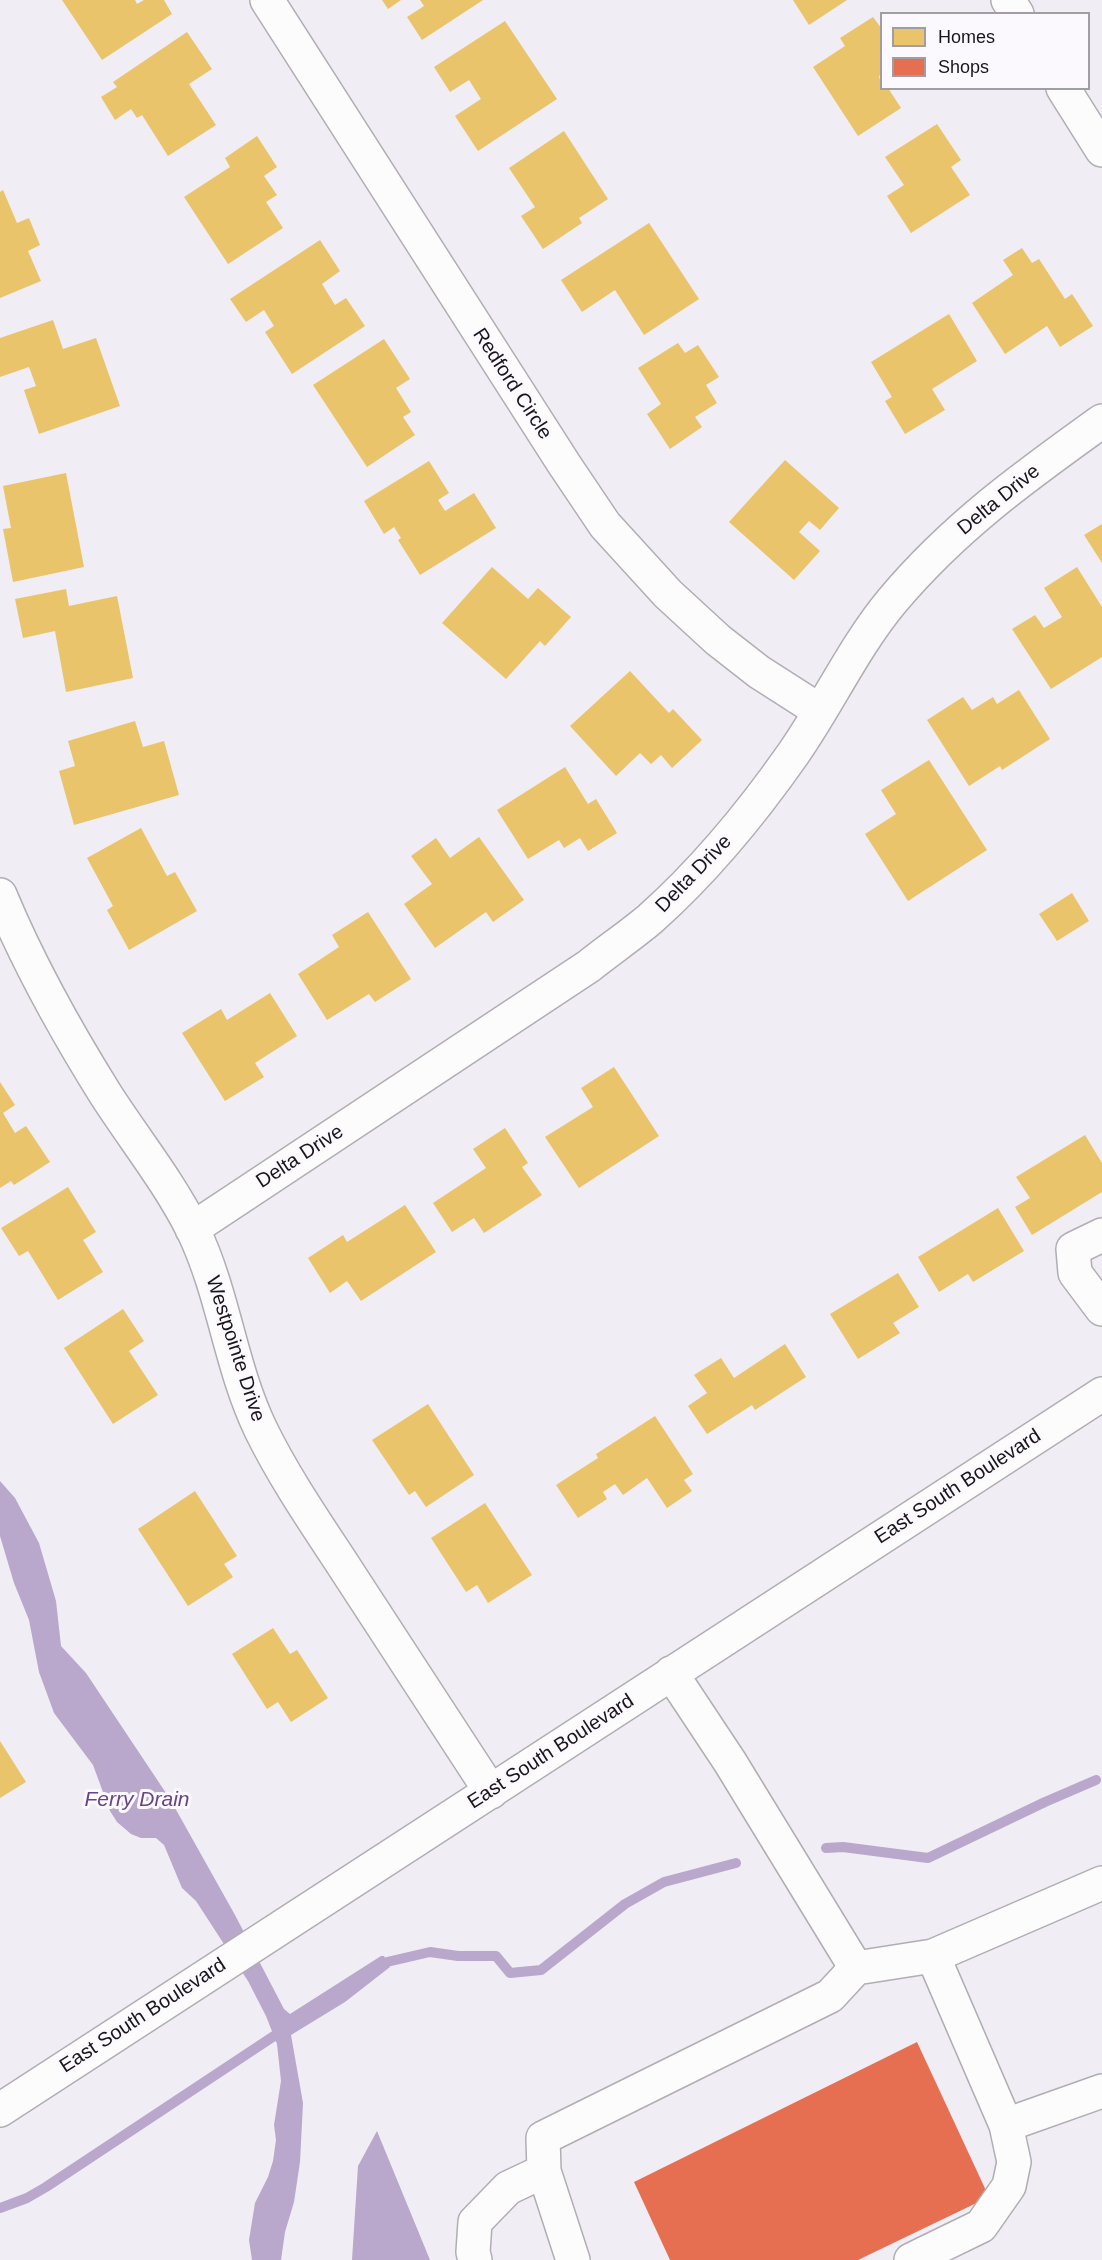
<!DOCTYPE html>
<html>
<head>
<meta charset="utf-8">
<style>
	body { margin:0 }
	#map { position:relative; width:1102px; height:2260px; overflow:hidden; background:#f0edf4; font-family:Helvetica,sans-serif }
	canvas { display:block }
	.legend { position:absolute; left:880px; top:12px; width:210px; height:78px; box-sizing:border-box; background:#fcf9fe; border:2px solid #a19ea3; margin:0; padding:8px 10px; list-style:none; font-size:18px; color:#18161b }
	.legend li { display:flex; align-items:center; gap:12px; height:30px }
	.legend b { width:30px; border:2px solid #a19ea3 }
</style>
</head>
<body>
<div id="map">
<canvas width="1102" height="2260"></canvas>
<ul class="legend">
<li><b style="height:16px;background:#e9c46a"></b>Homes</li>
<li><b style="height:16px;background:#e76f51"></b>Shops</li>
</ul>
</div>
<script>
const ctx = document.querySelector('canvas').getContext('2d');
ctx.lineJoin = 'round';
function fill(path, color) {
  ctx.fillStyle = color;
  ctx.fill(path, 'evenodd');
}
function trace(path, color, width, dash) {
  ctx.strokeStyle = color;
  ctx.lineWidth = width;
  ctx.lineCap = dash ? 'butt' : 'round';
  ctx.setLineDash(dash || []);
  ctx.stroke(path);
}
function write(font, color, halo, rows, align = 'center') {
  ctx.font = font + ' Helvetica,sans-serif';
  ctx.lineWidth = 6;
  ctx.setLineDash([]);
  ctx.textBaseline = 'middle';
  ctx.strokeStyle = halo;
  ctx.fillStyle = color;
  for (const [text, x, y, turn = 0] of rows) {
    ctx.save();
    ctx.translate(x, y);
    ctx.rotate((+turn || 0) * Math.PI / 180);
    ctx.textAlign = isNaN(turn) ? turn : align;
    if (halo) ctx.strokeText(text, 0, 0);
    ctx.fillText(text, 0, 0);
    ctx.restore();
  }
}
fill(new Path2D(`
	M0,1481l15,17 24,45 17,58 5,45 25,27 84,126 65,116 49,94 6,5 91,-58h3l6,11 -45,35 -54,33 12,68 -3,59 -6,40 -9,30 -4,28h-29l-3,-20 6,-37 13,-26 5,-16 3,-21 -2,-15 7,-44 -4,-37 -11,-28 -18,-35 -52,-80 -14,-13 -18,-43 -8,-7h-15l-10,-4 -14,-12 -7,-11 -17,-46 -39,-52 -15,-41 -10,-52 -15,-37 -14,-47z
	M377,2131l53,129h-78l6,-94z`), '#b9a7cc');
fill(new Path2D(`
	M62,0h73l2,4 7,-4h20l8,14 -70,46z
	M382,0h19l-13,9z
	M420,0h63l-61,40 -15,-23 17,-11z
	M793,0h54l-38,25z
	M873,17l9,12v45l-3,2 3,12h6l13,20 -43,28 -45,-69 32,-21 -5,-8z
	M505,21l52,78 -79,52 -23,-35 26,-17 -12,-19 -19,12 -16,-25z
	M187,32l25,37 -23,15 27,41 -48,31 -26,-41 -5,3 -6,-9 -16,11 -14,-23 16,-10 -4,-5z
	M937,124l24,36 -10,7 19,28 -59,38 -24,-37 17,-11 -19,-28z
	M564,131l44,68 -29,19 3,5 -39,26 -22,-33 14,-9 -26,-39z
	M257,136l20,31 -13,9 13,19 -11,7 17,26 -55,36 -44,-67 46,-30 -5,-9z
	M3,190l14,33 12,-5 11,27 -12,6 13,30 -41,17v-106z
	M649,223l50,76 -55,36 -29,-45 -33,22 -21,-32z
	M320,240l20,31 -18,13 13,21 11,-7 19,28 -73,48 -27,-42 9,-6 -10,-16 -18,12 -16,-23z
	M1022,248l10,15 7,-4 26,40 7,-5 21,32 -33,21 -13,-21 -42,28 -33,-51 41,-28 -10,-15z
	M949,314l28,47 -45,28 13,21 -40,24 -20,-33 7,-4 -21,-35z
	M53,320l10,29 33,-11 24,68 -81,28 -15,-44 12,-4 -7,-19 -29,10v-39z
	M384,339l26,40 -14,9 15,24 -8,5 12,18 -48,32 -54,-82z
	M678,343l7,10 13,-8 21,32 -13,8 11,18 -22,14 7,10 -32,22 -23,-35 14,-10 -23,-36z
	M785,460l54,48 -19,22 -11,-9 -10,11 21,19 -26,29 -65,-58z
	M429,461l20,32 -11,7 7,11 29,-18 22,35 -76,47 -22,-35 3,-2 -7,-11 -10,7 -20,-33z
	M66,473l18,94 -71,15 -10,-53 8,-1 -8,-42z
	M1102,524v39l-18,-28z
	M492,567l36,32 10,-11 33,29 -26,29 -5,-5 -34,38 -64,-56z
	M1077,567l25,40v50l-51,32 -39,-60 23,-14 9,13 18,-11 -18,-29z
	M66,589l3,17 48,-10 16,82 -67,14 -11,-61 -32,7 -8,-39z
	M630,671l39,42 4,-4 29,31 -30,28 -11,-13 -10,9 -11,-11 -24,23 -46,-50z
	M1019,690l31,49 -48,31 -2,-4 -31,20 -42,-66 36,-23 9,13 21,-13 4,7z
	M135,721l8,26 21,-6 15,54 -105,30 -15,-54 16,-5 -7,-25z
	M929,760l58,90 -79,51 -43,-67 31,-20 -15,-24z
	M565,767l23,37 8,-5 21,34 -29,18 -8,-13 -16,10 -5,-8 -31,19 -31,-49z
	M141,828l26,48 8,-4 22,39 -68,39 -22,-40 6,-4 -26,-48z
	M479,837l45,63 -31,22 -7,-10 -51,36 -31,-44 28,-20 -21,-28 25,-18 14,20z
	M1072,893l17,28 -32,20 -18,-27z
	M368,912l43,67 -36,23 -6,-8 -42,26 -29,-46 41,-27 -7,-12z
	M270,993l27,43 -42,27 9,14 -39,24 -43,-68 39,-24 6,11z
	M614,1067l45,69 -80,52 -34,-51 48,-30 -12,-19z
	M0,1082l15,23 -12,8 12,20 11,-7 24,36 -36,23 -3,-4 -11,7z
	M505,1128l23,35 -6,4 20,28 -58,38 -10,-15 -22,14 -19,-29 53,-35 -13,-19z
	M1085,1135l17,28v29l-70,43 -17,-28 15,-9 -14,-21z
	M68,1187l28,45 -13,8 20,32 -45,28 -30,-49 -9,5 -18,-28z
	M405,1205l31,47 -75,49 -14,-20 -17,12 -22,-35 35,-23 4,7z
	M998,1208l26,43 -51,31 -5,-8 -29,18 -21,-35z
	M898,1273l21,34 -26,16 7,10 -42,26 -28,-45z
	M123,1309l21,32 -15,10 29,44 -45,29 -49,-76z
	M785,1344l21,33 -51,33 -3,-5 -45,29 -19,-28 19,-13 -13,-18 27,-17 13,20z
	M428,1404l46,71 -48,32 -11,-16 -6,4 -37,-55z
	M655,1416l38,58 -9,6 8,11 -25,17 -20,-30 -24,17 -8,-11 -12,8 4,7 -29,19 -22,-33 42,-27 -2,-4z
	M195,1491l42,65 -13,8 9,13 -45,29 -50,-77z
	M485,1503l47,72 -44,28 -11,-18 -11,7 -35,-54z
	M273,1628l17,26 7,-4 31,48 -37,24 -13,-20 -11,7 -35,-55z
	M0,1741l26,41 -26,16z`), '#e9c46a');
fill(new Path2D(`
	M917,2042l72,155 -131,63h-188l-36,-78z`), '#e76f51');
trace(new Path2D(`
	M826,1848l17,-1 85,11 117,-56 51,-22
	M387,1962l43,-10 28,4h38l14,17 31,-3 84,-66 39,-22 72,-19
	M0,2208l27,-10 19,-11 228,-151`), '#b9a7cc', 10);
const minor = new Path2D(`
	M267,0l297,464 41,61 63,69 50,46 41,32 61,39
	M1008,0l9,14
	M1063,88l39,62
	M0,895c29,70 66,136 106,200 29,45 63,87 87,135 31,64 37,136 68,200 24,49 56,95 86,141 48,74 96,147 144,221
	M192,1229l397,-263c20,-16 42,-31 61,-47 55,-49 101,-105 143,-165 35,-50 60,-106 99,-153 62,-74 132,-124 210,-180
	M1102,1235l-29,14 2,24 27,36
	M933,1956l73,169
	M856,1968l77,-12 169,-73
	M0,2110l1102,-716
	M475,2260l-2,-8 2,-30 33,-34 36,-17
	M573,2260l-29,-89 -1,-33 287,-142 26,-28 -126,-206 -59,-89
	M911,2260l70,-34 28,-40 5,-24 -8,-37 96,-34`);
trace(minor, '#b0aeb3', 36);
trace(minor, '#fdfcfd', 33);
write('20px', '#18161b', '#fcf9fe', [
	["Redford Circle",512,384,57],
	["Delta Drive",999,500,-39],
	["Delta Drive",694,874,-46],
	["Delta Drive",300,1157,-33],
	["Westpointe Drive",235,1349,72],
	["East South Boulevard",958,1487,-33],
	["East South Boulevard",551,1752,-33],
	["East South Boulevard",143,2016,-33]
]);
write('italic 21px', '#674585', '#fcf9fe', [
	["Ferry Drain",137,1800]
]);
</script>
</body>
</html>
